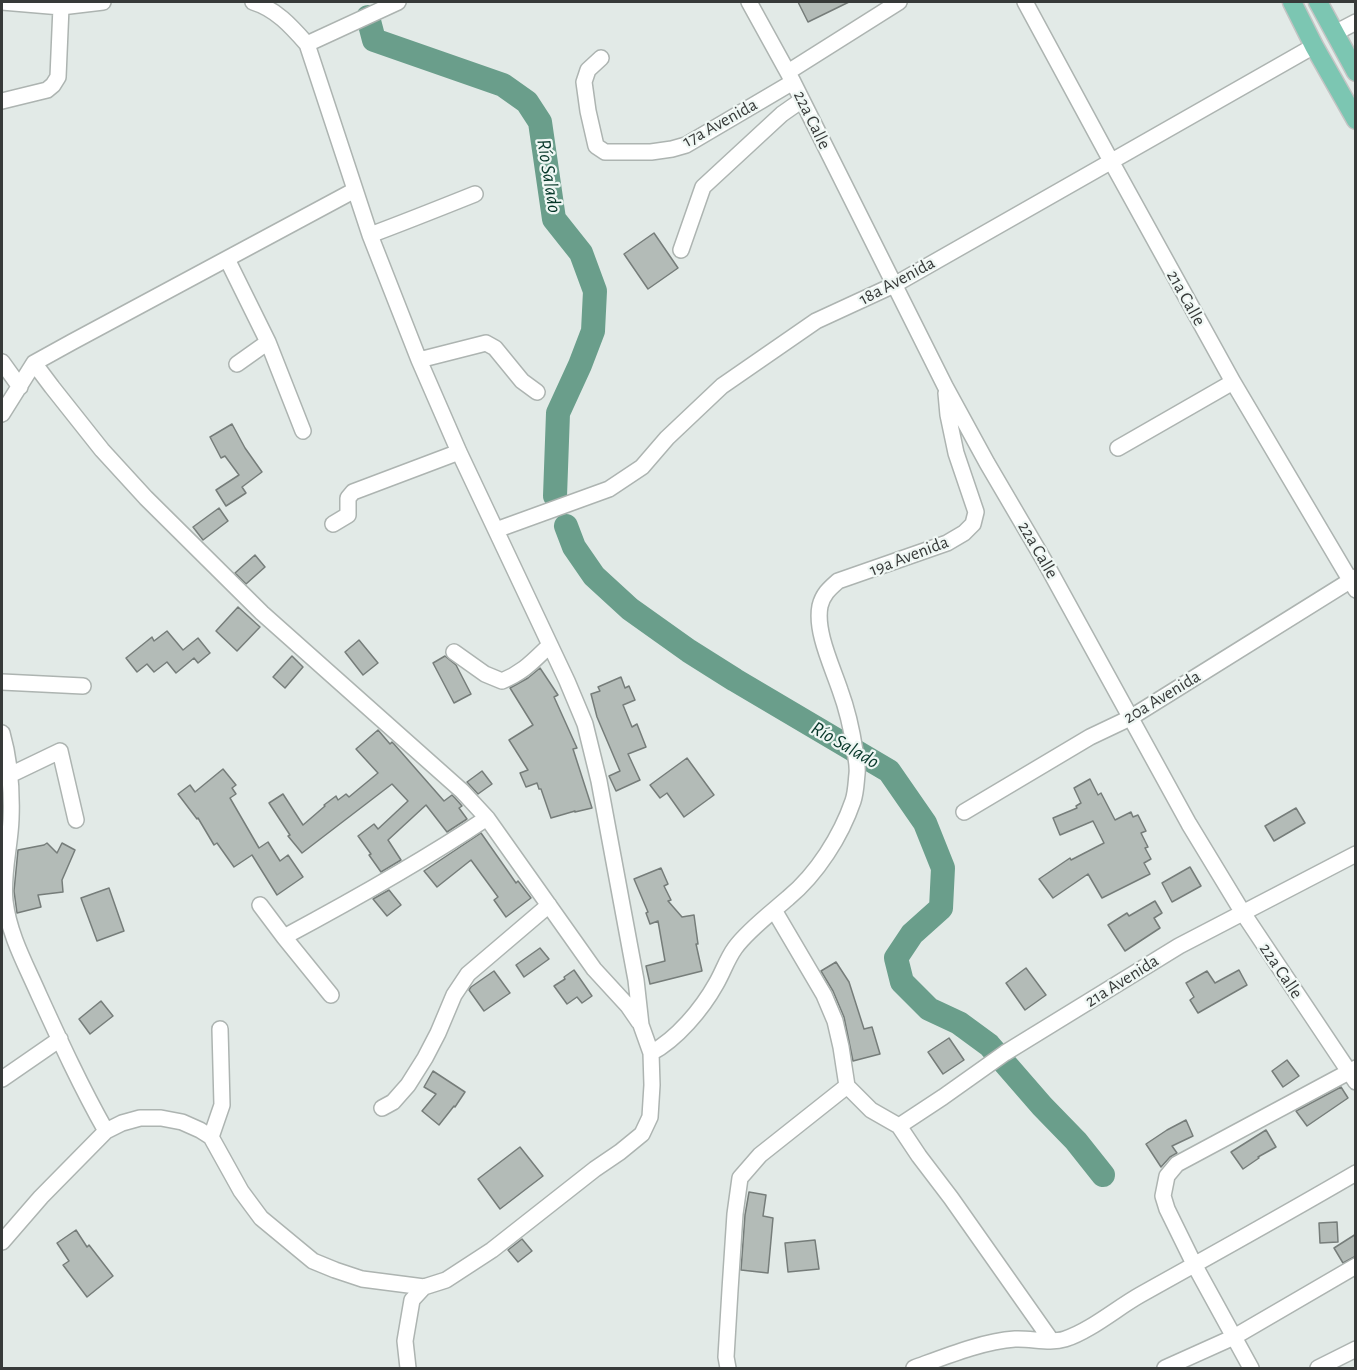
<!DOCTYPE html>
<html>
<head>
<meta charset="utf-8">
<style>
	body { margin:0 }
	#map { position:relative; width:1357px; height:1370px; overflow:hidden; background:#e2eae7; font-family:"Alegreya Sans",sans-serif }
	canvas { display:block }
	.frame { position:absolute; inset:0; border:3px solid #373a39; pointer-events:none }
</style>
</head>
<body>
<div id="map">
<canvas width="1357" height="1370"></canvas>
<div class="frame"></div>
</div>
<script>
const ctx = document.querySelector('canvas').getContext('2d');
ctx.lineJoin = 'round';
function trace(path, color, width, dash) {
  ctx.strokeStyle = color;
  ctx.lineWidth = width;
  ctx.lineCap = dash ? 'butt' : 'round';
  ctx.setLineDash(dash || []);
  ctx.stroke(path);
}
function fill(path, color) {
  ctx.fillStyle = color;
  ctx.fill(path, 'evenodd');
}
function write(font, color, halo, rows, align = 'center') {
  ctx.font = font + ' "Alegreya Sans",sans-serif';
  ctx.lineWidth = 4.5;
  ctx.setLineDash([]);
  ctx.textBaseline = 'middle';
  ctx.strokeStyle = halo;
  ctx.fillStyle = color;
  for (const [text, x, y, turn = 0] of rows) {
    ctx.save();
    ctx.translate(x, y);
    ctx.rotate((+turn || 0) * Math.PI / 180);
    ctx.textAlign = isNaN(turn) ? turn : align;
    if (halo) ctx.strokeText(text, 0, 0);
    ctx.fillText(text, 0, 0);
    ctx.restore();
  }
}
trace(new Path2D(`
	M368,17l6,23 129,45 24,17 13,20 14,97 27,34 14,38 -2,40 -13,34 -22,48 -3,83
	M566,526l8,21 20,29 36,33 59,42 46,29 154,91 36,52 18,45 -2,40 -29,26 -16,24 6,24 27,27 30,14 30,22 53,61 34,35 27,34`), '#6a9e8b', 24);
const building = new Path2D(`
	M798,2h51l-41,20z
	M654,233l24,35 -30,21 -24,-35z
	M232,424l13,24 17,24 -20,15 4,6 -20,13 -10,-16 23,-15 -14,-19 -4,2 -11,-21z
	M219,508l9,13 -25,19 -10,-13z
	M255,555l10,12 -19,17 -11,-11z
	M238,607l22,20 -23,24 -21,-20z
	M167,631l16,19 15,-12 12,15 -12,10 -4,-5 -18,15 -9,-11 -13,10 -7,-8 -10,8 -11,-14 26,-21 2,4z
	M359,640l19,23 -15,12 -18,-23z
	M292,656l11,11 -18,21 -12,-11z
	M445,656l11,9 15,29 -17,9 -21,-40z
	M540,668l18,27 -4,2 23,51 -4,1 19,59 -17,4v-1l-24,7 -10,-29h-2l-2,-6 -11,4 -6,-14 8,-3 -19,-30 24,-15 -23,-37 18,-10z
	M621,677l4,11 4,-2 6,14 -12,5 9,22 5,-3 9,23 -18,7 12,26 -24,11 -7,-15 11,-5 -23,-54 -6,-23 9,-3 -2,-4z
	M378,730l12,14 2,-2 2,2 50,57 8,-6 3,3 7,8 -3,2 8,11 -20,13 -21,-27 -38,35 13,20 -20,12 -12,-17 2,-1 -13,-18 16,-12 4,5 30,-28 -16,-17 -90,69 -14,-17 2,-1 -21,-32 14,-9 20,31 22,-19 -1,-1 12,-9 2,4 8,-6 3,3 29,-24 -22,-24z
	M687,758l27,37 -30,22 -17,-24 -7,5 -10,-13z
	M223,769l13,16 -4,3 4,6 -6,4 29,50 9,-6 12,19 8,-6 15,22 -26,18 -25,-40 -18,12 -17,-24 -3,2 -16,-27 -1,1 -19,-25 12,-9 5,7z
	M482,771l10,13 -14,10 -11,-12z
	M1090,779l8,16 3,-2 14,27 16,-8 2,5 5,-2 8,16 -5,2 7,14 -3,1 6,11 -7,4 6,11 -48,24 -14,-24 -35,24 -14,-19 31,-21 1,2 33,-17 -11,-22 -33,14 -7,-17 24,-10 -1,-2 5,-3 -7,-15z
	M1296,808l9,15 -31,18 -9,-15z
	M481,833l35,50 2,-2 13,17 -25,19 -12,-17 4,-3 -27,-37 -34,27 -13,-16z
	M47,843l10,10 5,-10 13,7 -13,30 1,12 -25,3 3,12 -24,6 -3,-22 4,-41 26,-5z
	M1190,867l11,19 -29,16 -10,-19z
	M661,868l7,16 -4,2 7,14 -3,1 14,16 12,-2 4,29h-2l6,27 -52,13 -4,-18 19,-5 -7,-40 -8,3 -4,-11 2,-1 -14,-33z
	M109,888l15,43 -27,10 -16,-43z
	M389,890l12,15 -14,11 -14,-17z
	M1155,901l7,12 -8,5 6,10 -35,23 -17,-26 19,-12 2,3z
	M540,948l9,11 -25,18 -8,-12z
	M836,962l13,20 15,47 8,-2 8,27 -27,7 -9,-44 -11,-26 -12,-20z
	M1026,968l20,27 -21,15 -19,-27z
	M574,970l18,26 -10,7 -5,-6 -10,7 -13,-18 11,-7 -1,-2z
	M1239,970l8,15 -49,28 -8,-13 4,-3 -8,-14 21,-12 8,12z
	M494,971l16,22 -26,18 -15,-21 2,-3z
	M101,1001l12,15 -23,18 -11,-15z
	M949,1038l15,22 -21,14 -15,-22z
	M1287,1060l12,16 -16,11 -11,-16z
	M433,1071l32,21 -10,15 -1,-1 -15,19 -17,-14 14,-17 -12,-7z
	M1341,1087l7,11 -41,28 -11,-15z
	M1186,1120l7,16 -21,10 5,7 -7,4 -9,10 -15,-23 21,-14z
	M1266,1130l10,17 -18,10 1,1 -16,11 -12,-17z
	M520,1147l23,29 -43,33 -22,-30z
	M749,1192l17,3 -3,21 10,2 -5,55 -27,-3 4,-55z
	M1337,1222l1,20 -18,1 -1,-20z
	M76,1230l11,17 2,-2 24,31 -26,21 -24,-32 6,-4 -12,-18z
	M1356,1234v22l-13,7 -9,-15z
	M522,1239l10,12 -14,11 -10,-12z
	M815,1240l4,29 -31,3 -3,-29z`);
fill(building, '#b3bbb7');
trace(building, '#767d7a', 1.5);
const minor = new Path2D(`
	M2,2l59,5 42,-5
	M749,2l43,78 153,306 42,77 58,99 144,262 54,89 113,169
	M1025,2l86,159 122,221 123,208
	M1335,33l21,-11
	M307,44l91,-42
	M601,58l-13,12 -4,12 4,29 8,35 9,6h46l21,-3 14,-4 107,-63
	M788,72l111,-70
	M2,101l45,-11 6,-5 5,-8 3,-70
	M370,235c35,-13 70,-27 105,-41
	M681,250l22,-63 79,-73 20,-14
	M227,259l41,83 -31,22
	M268,342l35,89
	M419,360l67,-17 9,5 27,33 15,11
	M2,362l18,25
	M34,363l18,24 50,63 44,48 116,115 200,178 25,27 107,151 34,37 11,16
	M2,414l32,-51 38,-21 283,-152
	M1118,448l115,-66
	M333,524l15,-9v-17l5,-6 106,-40
	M496,530l113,-41 33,-22 25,-29 55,-52 94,-65 78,-36 420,-239
	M454,652l31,22 17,7c22,-9 31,-20 48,-36
	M2,682l81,4
	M2,733c8,28 10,58 9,86 -1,28 -9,55 -6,82 4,34 21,64 34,94 21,46 42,92 67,136
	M10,775l50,-24 16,69
	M964,812l126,-75 40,-19 226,-141
	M260,905l24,32 47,58
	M774,910l50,85 11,26 6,26 6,39 24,24 28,16 20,30 32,42 100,142
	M284,937c69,-37 137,-75 203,-119
	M651,1053c26,-14 51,-44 65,-69 7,-12 11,-25 19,-36 12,-17 37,-36 53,-50 29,-24 53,-62 65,-97 3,-9 3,-18 4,-27 1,-8 -1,-15 -2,-23 -3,-20 -8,-42 -15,-61 -8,-24 -25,-59 -20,-84 3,-12 9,-17 18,-25l109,-38 17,-10 9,-9 3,-12 -20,-59 -8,-38 -2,-22
	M2,1079l58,-40
	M382,1108l11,-6 15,-17 17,-27 13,-25 16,-38 14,-21 81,-69
	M899,1126l44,-29 62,-44 174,-107 177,-92
	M211,1137l11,-32 -2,-76
	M2,1242l39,-45 65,-66 16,-8 18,-5h21l21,4 18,8 11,7 30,54 20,27 52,43 22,9 27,9 62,8 22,-7 46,-30 103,-81 25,-17 22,-18 8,-17 2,-32 -1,-32 -10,-28 -5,-45 -37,-199 -14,-57 -18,-43 -108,-229 -40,-92 -49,-125 -63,-191c-16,-18 -31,-35 -54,-42
	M408,1368l-3,-27 7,-41 12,-13
	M728,1368l-2,-11 4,-67 5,-76 5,-36 20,-23 87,-69
	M914,1368c30,-11 69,-27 101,-29 16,-1 35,5 50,0 25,-8 52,-31 75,-44 72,-40 144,-80 216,-122
	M1165,1368l69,-31 122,-71
	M1251,1368l-56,-102 -28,-57 -4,-13 4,-20 10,-12 179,-96
	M1318,1368l38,-19`);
const major = new Path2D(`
	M1292,2l22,44 42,74
	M1318,2l38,70`);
trace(minor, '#adb4b1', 18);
trace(major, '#c3c4c4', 21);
trace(minor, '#fff', 15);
trace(major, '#7cc6b2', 18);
write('18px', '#373a39', '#eff7f4', [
	["22a Calle",812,120,64],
	["17a Avenida",720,123,-29],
	["18a Avenida",897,281,-28],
	["21a Calle",1186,298,61],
	["22a Calle",1038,550,60],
	["19a Avenida",909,556,-21],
	["20a Avenida",1162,697,-31],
	["22a Calle",1281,971,56],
	["21a Avenida",1122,981,-32]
]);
write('italic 20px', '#063729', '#eff7f4', [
	["Río Salado",549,176,81],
	["Río Salado",845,745,30]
]);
</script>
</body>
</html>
